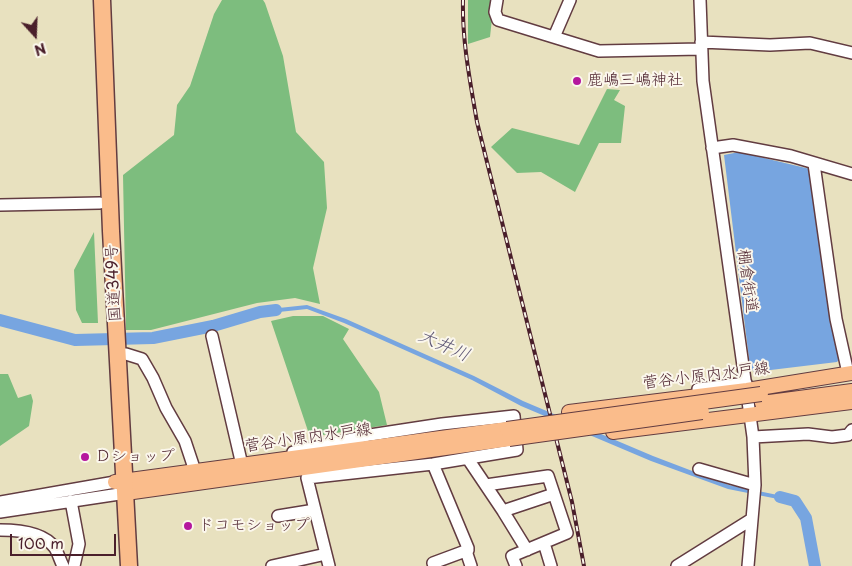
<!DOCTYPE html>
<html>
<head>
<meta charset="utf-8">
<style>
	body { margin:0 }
	#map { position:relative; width:852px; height:566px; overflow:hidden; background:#e8e1bf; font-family:"Playpen Sans",sans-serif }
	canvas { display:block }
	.north { position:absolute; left:10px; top:10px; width:50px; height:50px; -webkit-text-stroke:4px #fbf7ec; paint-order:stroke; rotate:160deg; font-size:14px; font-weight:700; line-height:20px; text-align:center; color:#4a1f2b }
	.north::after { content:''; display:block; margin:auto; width:18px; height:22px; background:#4a1f2b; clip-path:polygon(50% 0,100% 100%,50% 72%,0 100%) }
	.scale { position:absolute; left:10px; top:534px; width:106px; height:22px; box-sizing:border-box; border:2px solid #4a1f2b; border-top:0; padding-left:6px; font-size:15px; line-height:18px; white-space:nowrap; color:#4a1f2b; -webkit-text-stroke:4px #fbf7ec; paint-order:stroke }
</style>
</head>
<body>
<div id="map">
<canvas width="852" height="566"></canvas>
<div class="north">N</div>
<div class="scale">100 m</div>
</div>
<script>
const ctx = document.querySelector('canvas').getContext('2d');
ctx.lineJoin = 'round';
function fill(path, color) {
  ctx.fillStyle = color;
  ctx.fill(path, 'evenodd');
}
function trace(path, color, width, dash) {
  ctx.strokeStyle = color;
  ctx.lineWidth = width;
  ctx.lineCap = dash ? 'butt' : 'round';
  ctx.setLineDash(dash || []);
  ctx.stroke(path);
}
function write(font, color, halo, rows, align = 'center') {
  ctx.font = font + ' "Playpen Sans","Klee One",sans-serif';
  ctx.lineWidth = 4;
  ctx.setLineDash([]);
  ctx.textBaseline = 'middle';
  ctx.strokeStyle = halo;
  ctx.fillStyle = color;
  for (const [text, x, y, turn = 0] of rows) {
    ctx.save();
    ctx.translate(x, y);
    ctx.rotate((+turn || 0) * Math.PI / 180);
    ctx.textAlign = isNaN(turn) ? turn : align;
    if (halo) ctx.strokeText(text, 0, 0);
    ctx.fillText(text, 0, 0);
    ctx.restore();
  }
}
fill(new Path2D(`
	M222,0h41l2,3 18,53 13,76 28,30 3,46 -14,60 7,36 -25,-6 -38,5 -106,27h-25l-3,-155 51,-40 3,-30 13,-19 24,-72z
	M468,0h26l-4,37 -22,7z
	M607,89l13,1 -6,10 11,6 -4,37h-22l-24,49 -34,-20 -24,1 -26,-26 21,-19 67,17z
	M94,232l4,91h-16l-6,-13 -2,-40z
	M293,316h30l26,13 -6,10 36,53 8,33 -77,12 -39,-116z
	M0,374h8l10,24 13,-4 2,7 -4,25 -29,20z`), '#7dbd7e');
fill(new Path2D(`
	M739,152l71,17 30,189 -3,4 -83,10 -4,-5 -26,-212z
	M307,305l39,14 128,57 49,25 130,55 76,29 68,14 -4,3 -65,-13 -77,-28 -130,-55 -49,-26 -128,-57 -37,-14 -47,5v-4z`), '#77a5e0');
trace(new Path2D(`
	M0,320l75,20 78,-2 60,-12 47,-14 16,-2
	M780,497l15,4 11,17 9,48`), '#77a5e0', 12);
const minor = new Path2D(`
	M497,0l-2,12 3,8 101,31 102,-2
	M700,0l3,81 50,356 2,48 -7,81
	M554,37l16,-37
	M701,42l69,3 40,-2 42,10
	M712,148l21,-3 58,11 61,18
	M814,164l22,155 12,54
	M0,205l100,-2
	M212,336l30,129
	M118,354h8l16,5 11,19 13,30 19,33 10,30
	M698,389l48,-6
	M753,437l55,-3 24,3 16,-2 4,-5
	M293,452l77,-17 72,-11 72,-8 3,34 -84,14 -126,14 22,88
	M468,459l35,52 24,39
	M433,464l35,84 -1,6 4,12
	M699,469l56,16
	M486,485l62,-9 19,57 -55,23 4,10
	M71,501l8,43 -5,22
	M0,502l115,-20
	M503,511l51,-17
	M0,512l126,-19
	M278,516l37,-6
	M0,530c18,0 44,2 55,18 3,5 5,12 8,18
	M544,543l7,23
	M272,566l54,-12
	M434,566l-1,-3 35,-13
	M677,566l75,-47`);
const major = new Path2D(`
	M762,403l90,-12
	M569,412l178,-22 105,-17
	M613,432l239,-30
	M115,482l392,-53
	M126,493l383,-54`);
const highway = new Path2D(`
	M102,0l9,231 18,335`);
trace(minor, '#623c41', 14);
trace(major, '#623c41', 16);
trace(highway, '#623c41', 19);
trace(minor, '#fff', 11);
trace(major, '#fabc8b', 14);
trace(highway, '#fabc8b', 16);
const rail = new Path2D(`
	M463,0c-1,41 7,81 14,122l95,380 12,64`);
trace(rail, '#4a1f2b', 4);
trace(rail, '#fbf7ec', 2, [5.5]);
const majorBridge = new Path2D(`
	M507,429l254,-35
	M509,439l193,-27`);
trace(majorBridge, '#623c41', 16, []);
trace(majorBridge, '#fabc8b', 14);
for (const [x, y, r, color] of [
	[577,81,5,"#b5179e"],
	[85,457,5,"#b5179e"],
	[188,526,5,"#b5179e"]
]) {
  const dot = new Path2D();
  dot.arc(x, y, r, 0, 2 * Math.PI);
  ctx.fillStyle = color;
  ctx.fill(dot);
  trace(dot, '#fbf7ec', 2);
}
write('16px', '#4a1f2b', '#fbf7ec', [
	["鹿嶋三嶋神社",587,81],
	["Ｄショップ",95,457],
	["ドコモショップ",198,526]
], 'left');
write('16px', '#4a1f2b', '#fbf7ec', [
	["棚倉街道",747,281,82],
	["国道349号",114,283,-93],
	["菅谷小原内水戸線",706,376,-7],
	["菅谷小原内水戸線",308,438,-8]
]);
write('italic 18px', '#5c5573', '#fbf7ec', [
	["大井川",444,346,24]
]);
</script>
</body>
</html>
